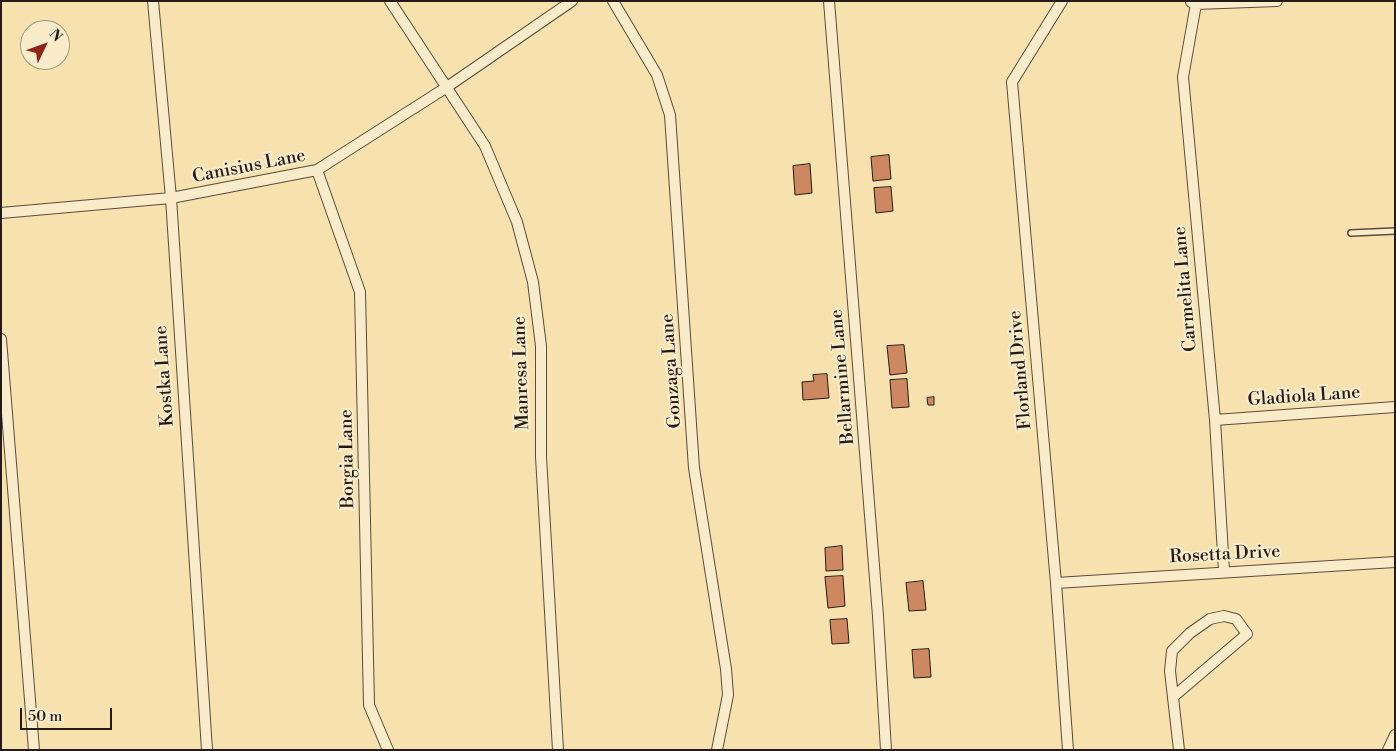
<!DOCTYPE html>
<html>
<head>
<meta charset="utf-8">
<style>
	body { margin:0 }
	#map { position:relative; width:1396px; height:751px; overflow:hidden; background:#f7e2af; font-family:"Libre Bodoni",serif }
	canvas { display:block }
	.frame { position:absolute; inset:0; border:2px solid #261a16; pointer-events:none }
	.north { position:absolute; left:20px; top:20px; width:50px; height:50px; box-sizing:border-box; background:#faeccb; border:1px solid #a59883; border-radius:50%; rotate:48deg; font-size:14px; font-weight:700; line-height:20px; text-align:center; color:#261a16 }
	.north::after { content:''; display:block; margin:auto; width:18px; height:22px; background:#8f2418; clip-path:polygon(50% 0,100% 100%,50% 72%,0 100%) }
	.scale { position:absolute; left:20px; top:708px; width:92px; height:22px; box-sizing:border-box; border:2px solid #261a16; border-top:0; padding-left:6px; font-size:15px; line-height:18px; white-space:nowrap; color:#261a16; -webkit-text-stroke:4px #faeccb; paint-order:stroke }
</style>
</head>
<body>
<div id="map">
<canvas width="1396" height="751"></canvas>
<div class="frame"></div>
<div class="north">N</div>
<div class="scale">50 m</div>
</div>
<script>
const ctx = document.querySelector('canvas').getContext('2d');
ctx.lineJoin = 'round';
function fill(path, color) {
  ctx.fillStyle = color;
  ctx.fill(path, 'evenodd');
}
function trace(path, color, width, dash) {
  ctx.strokeStyle = color;
  ctx.lineWidth = width;
  ctx.lineCap = dash ? 'butt' : 'round';
  ctx.setLineDash(dash || []);
  ctx.stroke(path);
}
function write(font, color, halo, rows, align = 'center') {
  ctx.font = font + ' "Libre Bodoni",serif';
  ctx.lineWidth = 4.5;
  ctx.setLineDash([]);
  ctx.textBaseline = 'middle';
  ctx.strokeStyle = halo;
  ctx.fillStyle = color;
  for (const [text, x, y, turn = 0] of rows) {
    ctx.save();
    ctx.translate(x, y);
    ctx.rotate((+turn || 0) * Math.PI / 180);
    ctx.textAlign = isNaN(turn) ? turn : align;
    if (halo) ctx.strokeText(text, 0, 0);
    ctx.fillText(text, 0, 0);
    ctx.restore();
  }
}
const building = new Path2D(`
	M889,155l2,24 -18,2 -2,-24z
	M810,164l2,29 -17,2 -2,-29z
	M891,187l2,24 -17,2 -2,-25z
	M904,345l3,28 -17,2 -3,-29z
	M827,374l2,24 -26,2 -1,-18 12,-1 -1,-6z
	M907,379l2,28 -17,1 -2,-28z
	M934,397v8h-6l-1,-7z
	M842,546l1,24 -17,1 -1,-23z
	M843,576l2,30 -17,2 -3,-31z
	M923,581l3,29 -17,1 -3,-28z
	M847,619l2,24 -17,1 -2,-24z
	M929,649l2,28 -17,1 -2,-28z`);
fill(building, '#cd8861');
trace(building, '#261a16', 1);
const lane = new Path2D(`
	M1351,233l44,-2`);
const street = new Path2D(`
	M153,1l18,197 36,552
	M390,1l95,145 32,76 16,60 8,64v111l17,293
	M613,1l44,74 13,40 24,353 32,201 2,26 -11,55
	M829,1l49,615 8,134
	M1062,1l-50,81 44,501 12,167
	M1191,2l5,2 81,-3
	M1196,4l-13,73 32,343 9,151
	M317,170l43,122 9,413 19,45
	M1,213l170,-15 146,-28 130,-83 125,-86
	M1,339l33,411
	M1215,420l180,-13
	M1056,583l339,-21
	M1173,697l74,-63 -11,-15 -12,-3 -14,3 -20,14 -18,18 -2,20 9,79
	M1388,750l7,-15`);
trace(lane, '#5a4c3c', 8);
trace(street, '#5a4c3c', 12);
trace(lane, '#faeccb', 5);
trace(street, '#faeccb', 10);
write('18px', '#261a16', '#faeccb', [
	["Canisius Lane",249,167,-11],
	["Carmelita Lane",1186,289,-95],
	["Florland Drive",1021,370,-95],
	["Gonzaga Lane",672,371,-94],
	["Manresa Lane",522,373,-92],
	["Kostka Lane",165,376,-94],
	["Bellarmine Lane",843,377,-95],
	["Gladiola Lane",1304,397,-4],
	["Borgia Lane",348,459,-91],
	["Rosetta Drive",1225,555,-3]
]);
</script>
</body>
</html>
